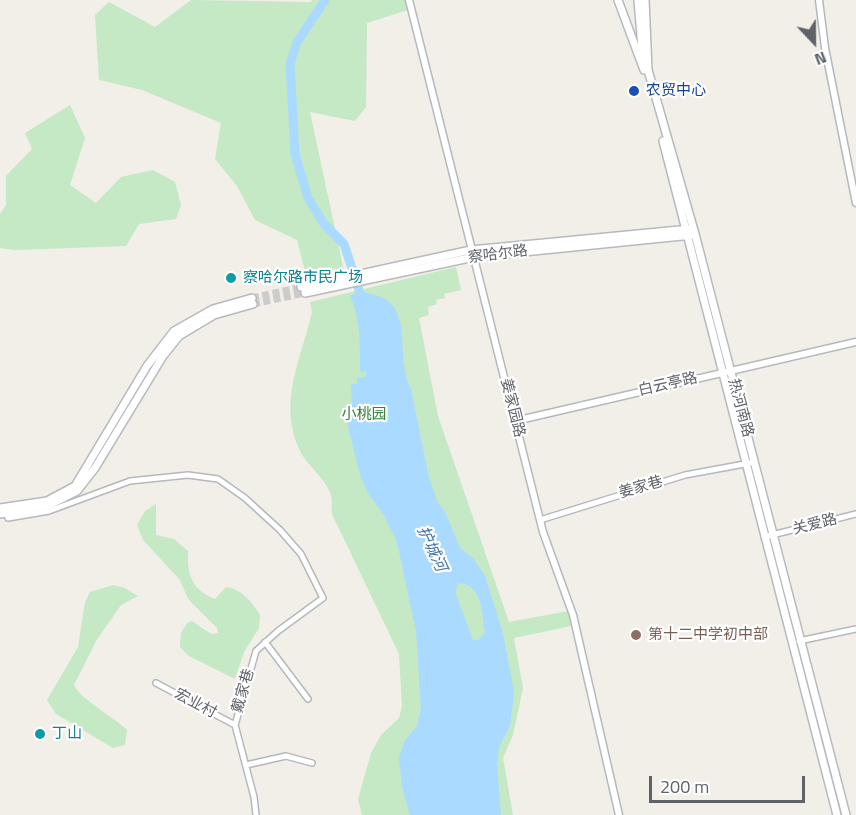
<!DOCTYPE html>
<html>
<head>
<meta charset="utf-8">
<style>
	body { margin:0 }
	#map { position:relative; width:856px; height:815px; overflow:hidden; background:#f1efe8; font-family:"Titillium Web",sans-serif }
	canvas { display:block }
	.north { position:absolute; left:784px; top:12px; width:60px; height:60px; -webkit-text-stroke:4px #fff; paint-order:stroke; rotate:158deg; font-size:16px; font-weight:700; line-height:24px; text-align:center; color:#5f6368 }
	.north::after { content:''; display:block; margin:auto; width:21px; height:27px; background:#5f6368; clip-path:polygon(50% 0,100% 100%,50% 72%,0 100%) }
	.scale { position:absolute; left:649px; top:776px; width:156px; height:27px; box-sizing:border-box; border:3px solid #5f6368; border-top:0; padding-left:8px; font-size:18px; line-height:21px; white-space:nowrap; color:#5f6368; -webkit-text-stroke:4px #fff; paint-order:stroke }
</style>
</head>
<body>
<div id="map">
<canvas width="856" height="815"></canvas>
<div class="north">N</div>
<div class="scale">200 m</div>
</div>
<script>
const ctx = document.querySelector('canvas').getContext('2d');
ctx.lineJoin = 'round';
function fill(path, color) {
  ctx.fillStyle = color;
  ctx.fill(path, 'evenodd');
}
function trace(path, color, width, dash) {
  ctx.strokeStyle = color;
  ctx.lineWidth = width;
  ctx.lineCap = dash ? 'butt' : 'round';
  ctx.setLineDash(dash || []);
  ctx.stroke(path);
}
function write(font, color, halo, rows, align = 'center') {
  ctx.font = font + ' "Titillium Web","Noto Sans SC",sans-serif';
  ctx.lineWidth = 4.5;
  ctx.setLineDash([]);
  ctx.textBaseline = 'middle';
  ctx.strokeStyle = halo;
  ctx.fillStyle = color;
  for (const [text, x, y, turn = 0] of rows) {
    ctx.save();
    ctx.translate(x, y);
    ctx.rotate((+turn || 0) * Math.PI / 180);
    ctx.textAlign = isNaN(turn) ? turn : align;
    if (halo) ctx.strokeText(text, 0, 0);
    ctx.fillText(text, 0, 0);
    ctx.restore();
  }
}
fill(new Path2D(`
	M191,0l120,2 1,-2h97l2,9 -44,14 -1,84 -11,14 -45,-9 34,159 -37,8 -10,-39 -42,-20 -18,-34 -22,-27 6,-36 -79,-33 -43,-10 -4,-65 14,-13 46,25z
	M70,105l15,33 -15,47 26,18 25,-26 32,-7 22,12 6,23 -5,14 -37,5 -13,22 -111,4 -15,-2v-34l6,-9v-29l26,-27 -7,-16z
	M456,267l5,23 -17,4 1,4 -9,2 1,4 -9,3 1,8 -10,3 19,98 71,206 59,-11 3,15 -57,12 9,50 -10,47 -10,23 10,57h-151l-4,-16 13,-46 10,-18 18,-17 3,-12 -3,-52 -67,-140c-1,-6 1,-12 -1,-18 -4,-17 -23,-29 -31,-45 -23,-49 1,-91 12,-139l-2,-10z
	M156,504v31l18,4 14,12c-1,24 4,39 27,48l11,-12c16,2 26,15 34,28l-1,13 -15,24 -9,27 -46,-23 -9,-9 1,-14 6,-10 5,-2 19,13 7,-1 -1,-5 -29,-29 -8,-19 -37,-40 -6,-15 8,-14z
	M113,585l12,3 13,8 -17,9 -25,36 -22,44c8,16 38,30 53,45l-2,15 -12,3 -57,-34 -9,-14 31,-53 7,-45 5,-10z`), '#c5e8c5');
fill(new Path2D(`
	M360,293c61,2 32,60 51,96l18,89 9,25 7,9 15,36 13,10 12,18 18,57 11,60 -4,33 -11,21 -2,17 4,51h-91l-8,-28 -3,-29 5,-16 13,-16 4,-18 -5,-77 -19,-89 -13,-27 -15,-20 -9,-20 -17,-68 9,-1 -1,-22h6v-6l9,-1v-6l-6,1c0,-28 1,-51 -10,-77zM459,583c25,2 22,31 26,49l-6,8h-6l-18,-48z`), '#aadaff');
trace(new Path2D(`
	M325,0l-28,42 -7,22 5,90 13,44 16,26 20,20 16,49 5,8`), '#aadaff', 9);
trace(new Path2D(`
	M252,298l49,-11
	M253,304l52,-11`), '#ccccc8', 7, [7, 3.5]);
const minor = new Path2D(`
	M6,511l2,7 41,-7 81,-30 58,-6 30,4 27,19 35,32 21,24 22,44 -45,33 -22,20 -21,74 19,72 2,18
	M540,520l145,-45 65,-12
	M764,537l92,-23
	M799,641l57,-12
	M265,642l43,57
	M156,683l79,42
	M246,765l40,-9 26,7`);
const tertiary = new Path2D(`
	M409,0l134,532 30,83 46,200
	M819,0l6,48 31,155
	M515,421l341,-79`);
const secondary = new Path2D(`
	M618,0l26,70
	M638,0l5,60
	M645,0l3,70 47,164 151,581
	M663,141l174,674
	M301,287l170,-37 219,-21
	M305,293l169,-36 218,-22
	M0,508l47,-7 28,-15 72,-120 27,-35 39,-22 39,-11
	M0,514l49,-9 28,-14 18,-23 68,-112 16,-20 35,-21 39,-11`);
trace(minor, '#b5b8bc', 8);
trace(tertiary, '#b5b8bc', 9);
trace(secondary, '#b6babf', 10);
trace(minor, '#fff', 5);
trace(tertiary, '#fff', 6);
trace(secondary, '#fff', 7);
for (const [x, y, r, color] of [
	[634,91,6,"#1a4fb4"],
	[231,278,6,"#0f9aa8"],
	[636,635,6,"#8d6e63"],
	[40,734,6,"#0f9aa8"]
]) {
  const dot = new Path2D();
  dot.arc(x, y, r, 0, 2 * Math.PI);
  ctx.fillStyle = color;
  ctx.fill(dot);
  trace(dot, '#fff', 2);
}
write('15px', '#164399', '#fff', [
	["农贸中心",646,91]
], 'left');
write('15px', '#5f6368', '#fff', [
	["察哈尔路",498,255,-7],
	["白云亭路",668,385,-13],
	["姜家园路",512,408,76],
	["热河南路",740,408,75],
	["姜家巷",641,488,-16],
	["关爱路",815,525,-14],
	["戴家巷",244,691,-74],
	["宏业村",195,704,28]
]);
write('15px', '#0d838f', '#fff', [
	["察哈尔路市民广场",243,278],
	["丁山",52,734]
], 'left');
write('15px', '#348238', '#fff', [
	["小桃园",364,415]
]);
write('15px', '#785e54', '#fff', [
	["第十二中学初中部",648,635]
], 'left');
write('italic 16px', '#4174aa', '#fff', [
	["护城河",431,549,65]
]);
</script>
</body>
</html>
